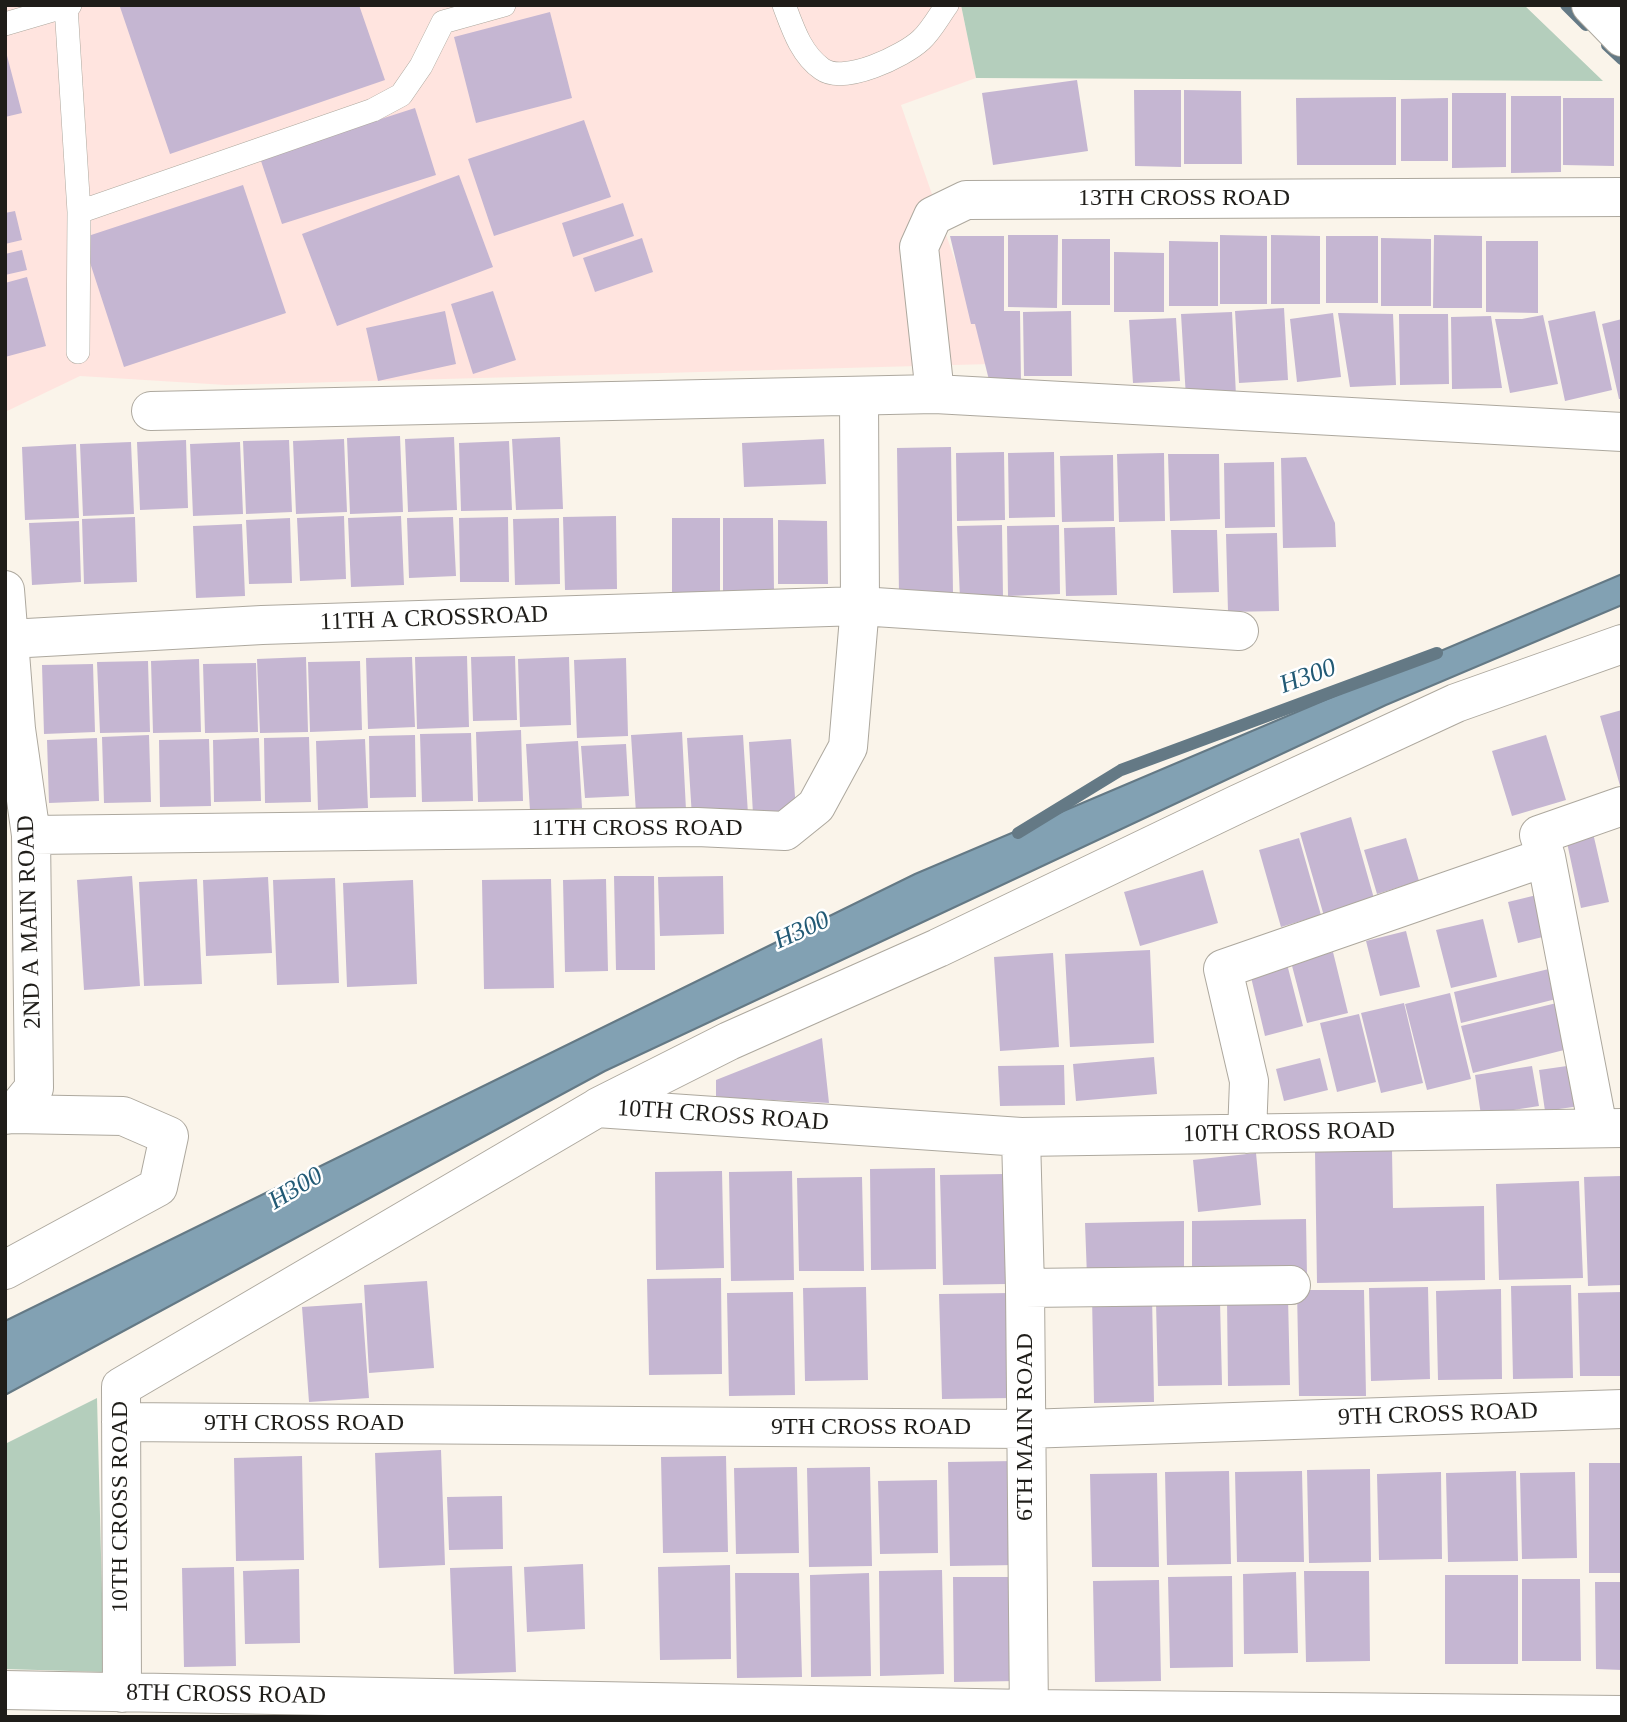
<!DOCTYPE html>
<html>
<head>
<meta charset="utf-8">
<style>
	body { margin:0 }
	#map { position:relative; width:1627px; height:1722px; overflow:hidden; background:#faf4ea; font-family:Georgia,serif }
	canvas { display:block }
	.frame { position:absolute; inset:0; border:7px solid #1f1d19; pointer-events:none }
</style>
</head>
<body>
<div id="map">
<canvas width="1627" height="1722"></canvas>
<div class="frame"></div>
</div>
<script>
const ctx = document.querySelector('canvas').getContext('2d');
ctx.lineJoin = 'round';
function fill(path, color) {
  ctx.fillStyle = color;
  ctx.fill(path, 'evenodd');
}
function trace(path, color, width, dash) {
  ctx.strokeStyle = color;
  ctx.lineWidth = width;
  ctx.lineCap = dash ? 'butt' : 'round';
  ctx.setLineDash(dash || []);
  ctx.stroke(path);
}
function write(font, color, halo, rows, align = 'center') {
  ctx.font = font + ' Georgia,serif';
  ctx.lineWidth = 5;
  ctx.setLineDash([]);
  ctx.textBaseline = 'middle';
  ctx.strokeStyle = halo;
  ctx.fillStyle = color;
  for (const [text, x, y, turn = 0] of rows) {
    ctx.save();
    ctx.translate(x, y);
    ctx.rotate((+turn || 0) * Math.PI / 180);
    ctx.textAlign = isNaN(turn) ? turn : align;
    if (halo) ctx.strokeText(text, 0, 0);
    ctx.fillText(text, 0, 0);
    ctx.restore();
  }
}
fill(new Path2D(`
	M5,5h956l15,73 -75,27 90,259 -765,21 -146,-9 -75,36z`), '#ffe4df');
fill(new Path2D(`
	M961,5h563l79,76 -627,-3z
	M97,1398l7,274 -99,-3v-225z`), '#b4cebc');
const water = new Path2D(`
	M1622,574v31l-236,100 -781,366 -600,324v-74l910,-447z`);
fill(water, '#82a1b3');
trace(water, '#647985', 2);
trace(new Path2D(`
	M1566,5l20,20
	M1607,45l15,14
	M1018,833l103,-63 316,-117`), '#647985', 12);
fill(new Path2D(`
	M125,5h234l26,75 -215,74 -50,-147z
	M550,12l22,86 -96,25 -22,-86z
	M5,48l17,65 -17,4z
	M1077,80l11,71 -95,14 -11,-72z
	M1134,90h47v77l-46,-1z
	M1184,90l57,1 1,73h-58z
	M1452,93h54v74l-54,1z
	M1511,96h50v76l-50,1z
	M1396,97v68h-99l-1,-67z
	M1448,98v63h-47v-62z
	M1563,98h51v68l-51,-1z
	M415,108l21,67 -154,49 -22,-66z
	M584,120l27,77 -117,39 -26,-77z
	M459,175l34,92 -156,59 -35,-92z
	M243,185l43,128 -162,54 -42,-129z
	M623,203l11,33 -61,21 -11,-34z
	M15,211l7,29 -17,4v-31z
	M1008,235h50l-1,73 -49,-1z
	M1220,235l47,1v68h-47z
	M1271,235l49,1v68h-49z
	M1434,235l48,1v72h-49z
	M950,236h54v75h16l1,72 -31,1 -15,-60h-4z
	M1326,236h52v67h-52z
	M642,238l11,34 -58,20 -12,-34z
	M1381,238l50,1v67h-50z
	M1062,239h48v66h-48z
	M1169,241l49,1v64h-49z
	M1486,241h52v72l-52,-1z
	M22,250l5,20 -22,5v-21z
	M1114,252l50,1v59h-50z
	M27,277l19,69 -41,11v-74z
	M493,291l23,69 -43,14 -22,-70z
	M1284,308l4,72 -49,3 -4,-72z
	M445,311l11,53 -78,17 -12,-53z
	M1071,311l1,65h-48l-1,-64z
	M1595,311l17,79 -47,11 -17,-80z
	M1232,312l4,84 -50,2 -5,-84z
	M1333,313l8,64 -44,5 -7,-63z
	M1338,313l55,1 3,71 -46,2z
	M1399,314h49l1,70 -49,1z
	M1543,315l15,69 -48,9 -15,-74h27z
	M1491,316l11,72 -50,1 -1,-72z
	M1176,318l4,63 -47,2 -4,-63z
	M1622,319v80h-3l-17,-75z
	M400,436l3,76 -53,2 -3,-76z
	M454,437l3,73 -49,2 -3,-73z
	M560,437l3,72 -47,1 -4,-71z
	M344,439l3,73 -51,2 -3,-73z
	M824,439l2,45 -82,3 -2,-44z
	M186,440l2,68 -48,2 -3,-68z
	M289,440l3,72 -46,2 -3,-73z
	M509,441l3,69 -51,1 -2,-68z
	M131,442l3,72 -51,2 -3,-72z
	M240,442l3,72 -50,2 -3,-72z
	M76,444l3,74 -54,2 -3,-73z
	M951,447l2,147 -54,1 -2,-147z
	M1004,452l1,68 -48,1 -1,-68z
	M1054,452l1,65 -46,1 -1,-65z
	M1164,453l1,68 -46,1 -2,-68z
	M1168,454h51l1,65 -50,2z
	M1113,455l1,66 -52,1 -2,-66z
	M1306,457l29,66 1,24 -53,1 -2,-90z
	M1274,462l1,65 -50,1 -1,-65z
	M344,516l2,63 -46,2 -3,-63z
	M401,516l3,69 -53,2 -3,-69z
	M616,516l1,73 -52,1 -2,-73z
	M135,517l2,65 -53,2 -2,-65z
	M453,517l3,59 -47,2 -2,-60z
	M508,517l1,65h-49l-1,-64z
	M290,518l2,65 -43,1 -3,-64z
	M559,518l1,66 -45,1 -2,-66z
	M672,518h48v77h-48z
	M723,518h50l1,73h-51z
	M778,520l49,1 1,63h-50z
	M79,521l2,61 -49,3 -3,-62z
	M242,524l3,72 -49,2 -3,-72z
	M1002,525l1,73 -43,1 -3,-73z
	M1059,525l1,69 -52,2 -1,-70z
	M1115,527l2,68 -51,1 -2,-68z
	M1171,530h46l2,62 -46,1z
	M1277,533l2,78 -51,1 -2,-78z
	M467,656l2,71 -52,2 -2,-72z
	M515,656l2,64 -44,1 -2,-64z
	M306,657l2,75 -48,1 -3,-74z
	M412,657l3,70 -47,2 -2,-71z
	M569,657l2,68 -51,2 -2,-68z
	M626,658l2,78 -51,2 -3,-78z
	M199,659l2,73 -48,1 -2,-72z
	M148,661l2,71 -50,1 -3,-71z
	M360,661l2,69 -52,2 -2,-70z
	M256,663l2,69 -53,1 -2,-69z
	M93,664l2,68 -51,2 -2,-69z
	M1622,710v79h-1l-21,-73z
	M521,730l2,71 -45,1 -2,-70z
	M682,732l4,78 -50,3 -5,-78z
	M471,733l2,68 -51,1 -2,-68z
	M149,735l2,67 -47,1 -2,-66z
	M415,735l1,62 -46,1 -1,-62z
	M743,735l5,79 -56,3 -5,-79z
	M1546,735l20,65 -54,16 -20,-65z
	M309,737l2,65 -46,1 -1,-65z
	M97,738l2,63 -50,2 -2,-63z
	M259,738l2,63 -47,1 -1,-62z
	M209,739l2,67 -51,1 -1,-67z
	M365,739l3,69 -50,2 -2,-69z
	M791,739l5,72 -43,3 -4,-72z
	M578,741l4,67 -52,3 -4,-67z
	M626,744l3,52 -44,2 -4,-52z
	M1351,817l24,85 -51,14 -24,-83z
	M1593,833l16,69 -28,6 -15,-70z
	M1299,838l22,77 -40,12 -22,-77z
	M1406,838l13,43 -42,13 -13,-44z
	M1203,870l15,53 -78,23 -16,-54z
	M132,876l8,110 -56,4 -7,-110z
	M614,876h40l1,94h-39z
	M723,876l1,58 -64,2 -2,-59z
	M268,877l4,76 -66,3 -3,-76z
	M335,878l4,105 -62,2 -4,-105z
	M197,879l5,105 -58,2 -5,-104z
	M551,879l3,109 -70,1 -2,-109z
	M606,879l2,92 -43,1 -2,-92z
	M413,880l4,104 -70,3 -4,-104z
	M1545,893l10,41 -37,9 -10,-41z
	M1483,919l14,58 -46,11 -15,-58z
	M1406,931l14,56 -40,9 -14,-55z
	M1150,950l4,93 -84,4 -5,-93z
	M1333,952l15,61 -41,10 -16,-61z
	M1053,953l6,94 -59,4 -6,-94z
	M1287,964l16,62 -38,10 -15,-63z
	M1557,967l7,30 -103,26 -7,-31z
	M1450,993l21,86 -44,11 -22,-86z
	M1565,1001l11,46 -103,26 -12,-47z
	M1404,1003l19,80 -42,10 -20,-80z
	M1359,1014l17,68 -39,10 -17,-69z
	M822,1038l7,65 -113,-6v-17z
	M1154,1057l3,37 -81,7 -3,-37z
	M1320,1058l8,32 -44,11 -8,-32z
	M1581,1064l6,41 -42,6 -6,-41z
	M1064,1065l1,40 -65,1 -2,-40z
	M1532,1066l7,40 -58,9 -6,-40z
	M1392,1150l1,58 91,-2 1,74 -168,3 -2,-132z
	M1256,1153l5,52 -63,7 -5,-52z
	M935,1168l1,101 -65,1 -1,-101z
	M722,1171l2,97 -68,2 -1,-98z
	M792,1171l2,109 -63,1 -2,-109z
	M1005,1174l2,110 -64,1 -3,-110z
	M1622,1176v109l-34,1 -4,-109z
	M862,1177l2,94h-65l-2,-93z
	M1579,1181l4,97 -84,2 -3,-96z
	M1306,1219l1,58 -115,1v-57z
	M1184,1221v55l-97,1 -2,-54z
	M721,1278l1,96 -73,1 -2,-96z
	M427,1281l7,87 -65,5 -5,-88z
	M1571,1285l2,93 -60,1 -2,-93z
	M866,1287l2,93 -63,1 -2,-93z
	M1428,1287l2,92 -59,2 -2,-93z
	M1501,1289l1,90 -64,1 -2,-89z
	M1297,1290h67l2,106h-67z
	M793,1292l2,103 -66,1 -2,-103z
	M1622,1292v84h-42l-2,-83z
	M1010,1293l2,105 -70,1 -3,-105z
	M1152,1295l2,107 -60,1 -2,-107z
	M1288,1297l2,88 -62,1 -1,-88z
	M1220,1301l2,84 -64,1 -2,-84z
	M362,1303l7,95 -60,4 -7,-95z
	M441,1450l4,115 -66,3 -4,-115z
	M302,1456l2,104 -68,1 -2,-103z
	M726,1456l2,96 -65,1 -2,-96z
	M1015,1461l2,104 -67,1 -2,-104z
	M1589,1463h33v110h-33z
	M797,1467l2,86 -63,1 -2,-86z
	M870,1467l2,99 -63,1 -2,-99z
	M1370,1469l1,93 -62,1 -2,-93z
	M1229,1471l2,93 -64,1 -2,-93z
	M1302,1471l2,91h-67l-2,-90z
	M1516,1471l2,90 -70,1 -2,-89z
	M1441,1472l1,87 -63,1 -2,-86z
	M1575,1472l2,86 -55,1 -2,-86z
	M1157,1473l2,94h-67l-2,-93z
	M937,1480l1,73 -58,1 -2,-73z
	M502,1496l1,53 -54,1 -2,-53z
	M583,1564l2,65 -58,3 -3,-65z
	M730,1565l1,94 -71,1 -2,-93z
	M512,1566l4,106 -62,2 -4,-106z
	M234,1567l2,99 -52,1 -2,-99z
	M299,1569l1,74 -55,1 -2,-73z
	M942,1570l2,104 -64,2 -1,-105z
	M1304,1571h65l1,90 -64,1z
	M1296,1572l2,81 -54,1 -1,-80z
	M735,1573h64l3,104 -65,1z
	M869,1573l2,103 -60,1 -1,-102z
	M1445,1575h73v89h-73z
	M1232,1576l1,91 -63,1 -2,-91z
	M953,1577h62l3,104 -64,1z
	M1522,1579h58l1,82h-59z
	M1159,1580l2,101 -66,1 -2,-101z
	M1595,1582h27v88l-26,-1z`), '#c5b6d2');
const lane = new Path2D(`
	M784,5c9,24 17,49 38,64 22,16 82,-13 99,-29 10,-9 18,-24 26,-35
	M66,6l13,206 -1,140
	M5,24l65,-19
	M79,212l294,-102 28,-15 20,-29 22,-44 61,-17`);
const street = new Path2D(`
	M1591,5l31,32
	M935,394l-16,-147 14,-31 33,-16 656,-3
	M151,411l784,-17 687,38
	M5,590l11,139 15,106 3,253 -21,26
	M9,639l253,-14 598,-19 379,25
	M31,835l666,-8 88,4 31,-25 32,-59 12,-141 -1,-210
	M1546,857l52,271
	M598,1107l131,-66 209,-93 300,-144 218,-101 166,-59
	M5,1115l8,-1 110,2 46,20 -11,51 -153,83
	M1247,1134l2,-53 -26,-112 323,-112 -7,-22 83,-29
	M1021,1137l4,151 4,429
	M1025,1288l266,-3
	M121,1422l904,7 597,-20
	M5,1690l1024,19 593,6
	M122,1693l-1,-306 476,-279 424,29 601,-9`);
trace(lane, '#ada89e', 24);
trace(street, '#ada89e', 40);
trace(lane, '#fff', 23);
trace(street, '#fff', 38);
write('24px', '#1f1d19', '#fff', [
	["13TH CROSS ROAD",1184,199],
	["11TH A CROSSROAD",434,619,-2],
	["11TH CROSS ROAD",637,829],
	["2ND A MAIN ROAD",30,922,-92],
	["10TH CROSS ROAD",723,1116,4],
	["10TH CROSS ROAD",1289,1133,-1],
	["9TH CROSS ROAD",1438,1415,-2],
	["9TH CROSS ROAD",304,1424],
	["6TH MAIN ROAD",1026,1427,-90],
	["9TH CROSS ROAD",871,1428],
	["10TH CROSS ROAD",121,1507,-90],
	["8TH CROSS ROAD",226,1695,1]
]);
write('italic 26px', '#225a75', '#fff', [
	["H300",1308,677,-20],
	["H300",802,931,-24],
	["H300",296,1189,-31]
]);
</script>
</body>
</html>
